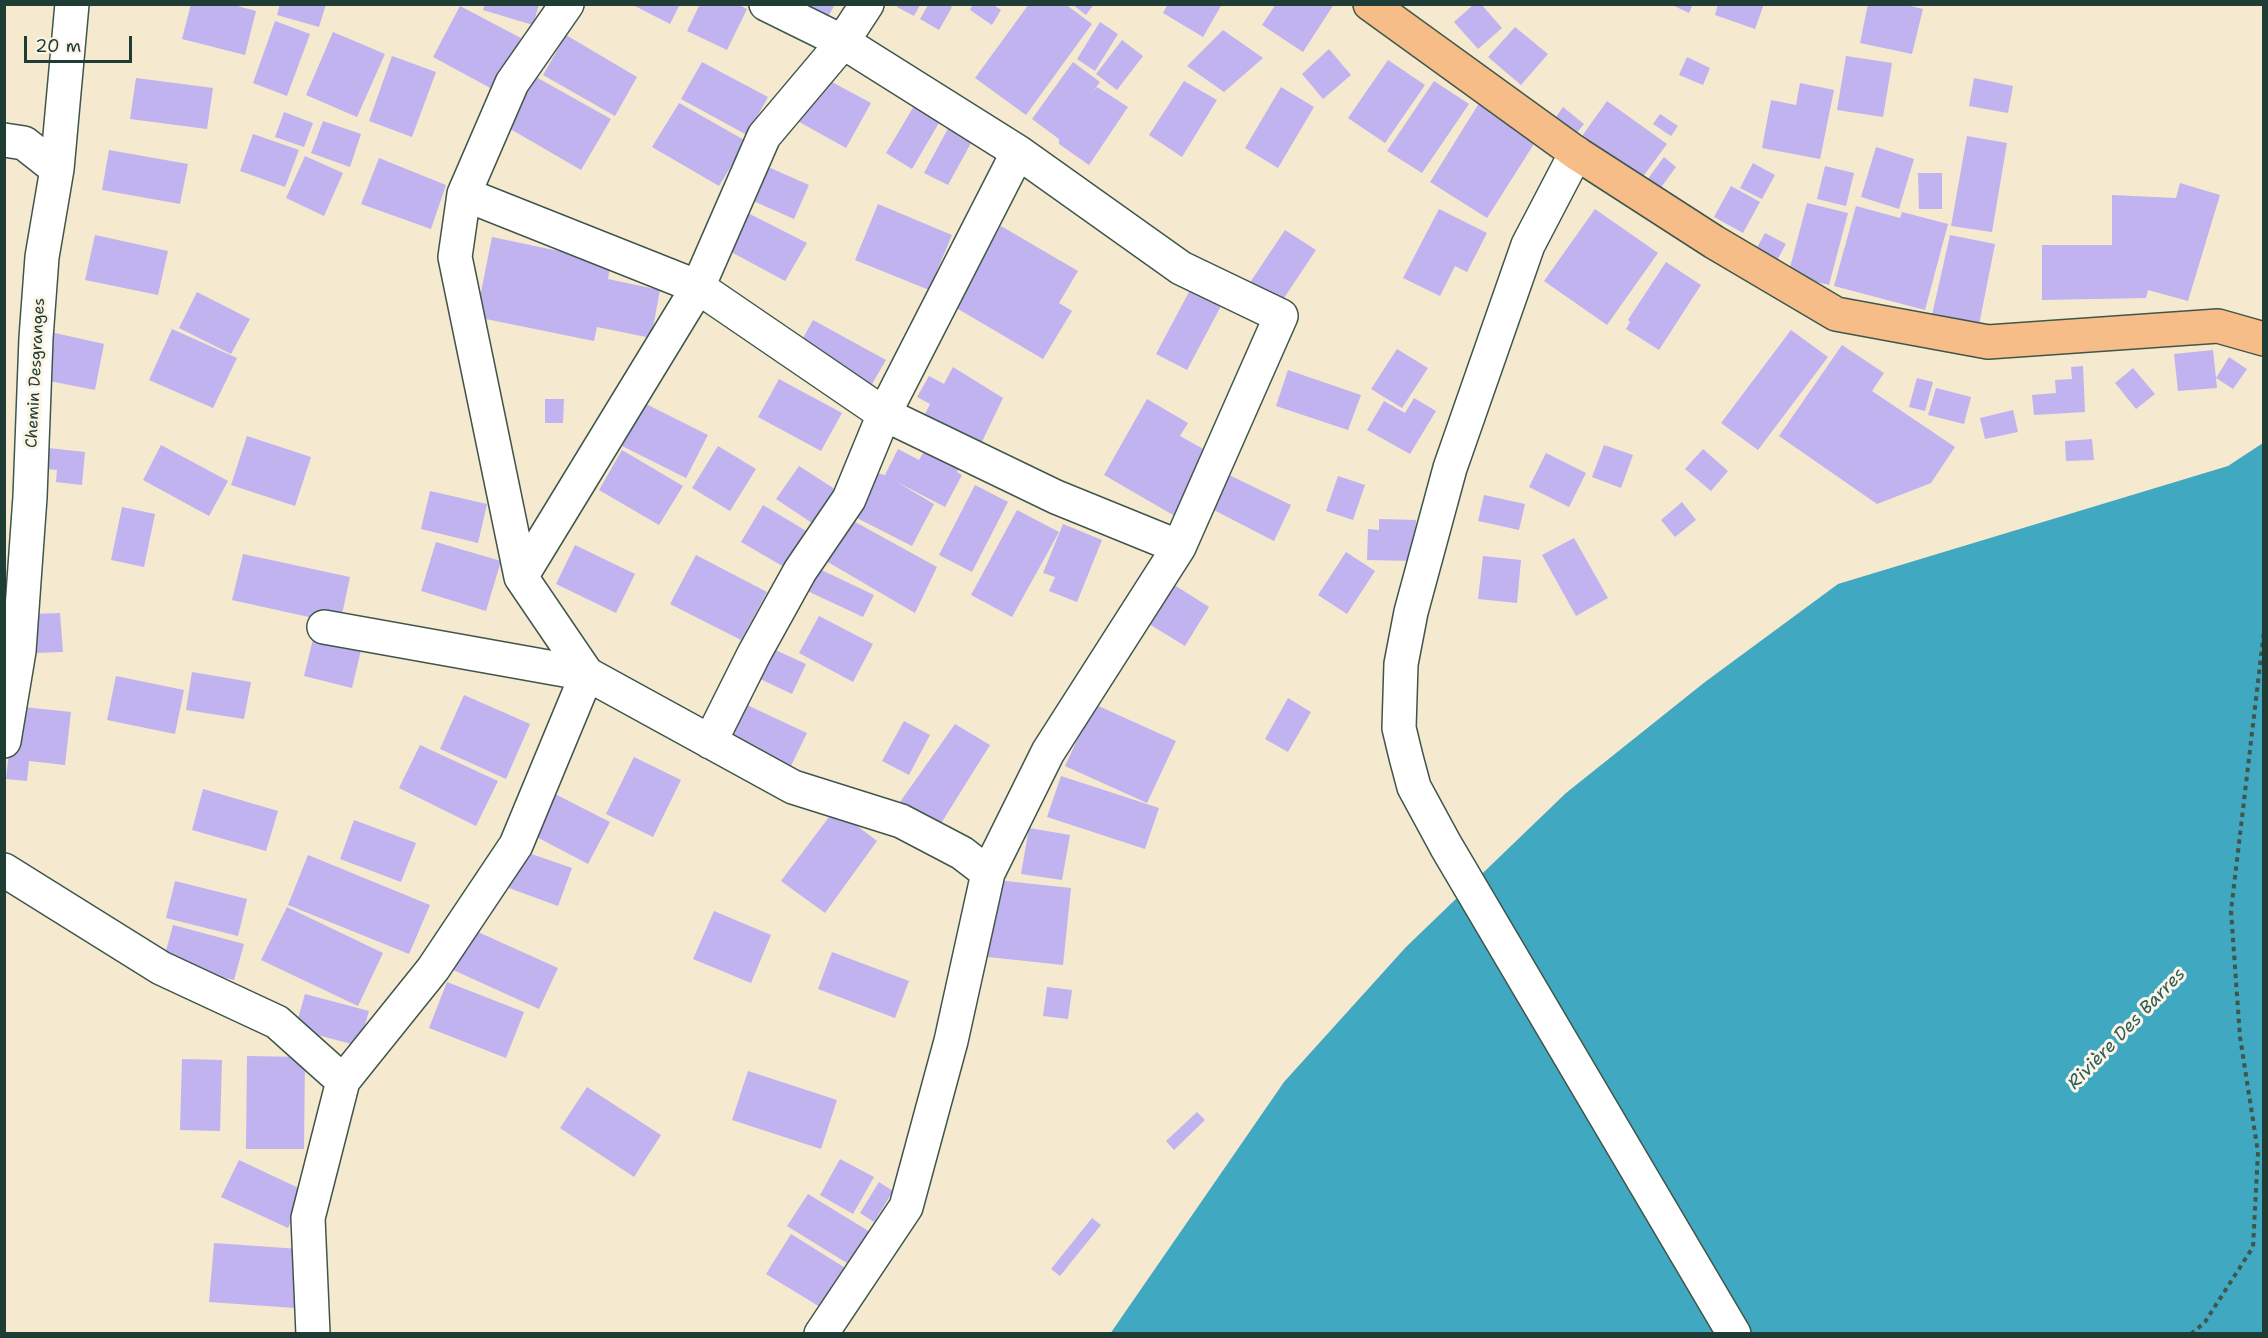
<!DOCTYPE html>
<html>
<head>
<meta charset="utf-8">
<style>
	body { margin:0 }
	#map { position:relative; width:2268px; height:1338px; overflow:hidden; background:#f5e9d0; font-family:"Shantell Sans",sans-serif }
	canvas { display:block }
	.frame { position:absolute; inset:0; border:6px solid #1f3d34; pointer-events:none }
	.scale { position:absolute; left:24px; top:36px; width:108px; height:27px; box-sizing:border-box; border:3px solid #1f3d34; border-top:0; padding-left:8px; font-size:18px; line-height:21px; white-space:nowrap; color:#1f3d34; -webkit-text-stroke:4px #fcf5e5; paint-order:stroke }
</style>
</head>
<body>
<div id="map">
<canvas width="2268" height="1338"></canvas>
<div class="frame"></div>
<div class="scale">20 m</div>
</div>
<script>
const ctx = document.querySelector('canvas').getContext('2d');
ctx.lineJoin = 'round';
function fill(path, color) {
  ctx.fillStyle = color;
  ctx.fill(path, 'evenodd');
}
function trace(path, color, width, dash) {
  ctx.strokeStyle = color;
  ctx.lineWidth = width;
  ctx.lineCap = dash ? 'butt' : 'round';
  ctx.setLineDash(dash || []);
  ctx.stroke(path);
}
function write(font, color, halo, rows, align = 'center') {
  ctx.font = font + ' "Shantell Sans",sans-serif';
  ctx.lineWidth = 6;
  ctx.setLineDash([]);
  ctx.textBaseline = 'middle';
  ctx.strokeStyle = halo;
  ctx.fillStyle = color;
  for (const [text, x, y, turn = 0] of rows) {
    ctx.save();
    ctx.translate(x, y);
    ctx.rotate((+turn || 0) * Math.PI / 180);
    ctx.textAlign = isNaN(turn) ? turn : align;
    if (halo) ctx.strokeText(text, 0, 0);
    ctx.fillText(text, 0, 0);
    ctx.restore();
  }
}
fill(new Path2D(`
	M2263,443v890l-1153,1 174,-252 122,-135 160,-154 139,-111 133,-98 390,-118z`), '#40a8c1');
fill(new Path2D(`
	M191,4h39l26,7 -11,44 -63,-16z
	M280,4h46l-7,23 -42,-12z
	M485,4h54l-6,21 -50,-15z
	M631,4h49l-10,20z
	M700,4h37l10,5 -20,41 -40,-19z
	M779,4h56l-13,24z
	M973,4h19l9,6 -9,15 -22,-15z
	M1029,4h36l27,20 -66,91 -51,-37z
	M1072,4h22l-8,11z
	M1168,4h54l-19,33 -40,-24z
	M1276,4h58l-31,48 -41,-27z
	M1474,4h7l21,24 -24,21 -24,-27z
	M1670,4h23l-4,9z
	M1718,4h46l-9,25 -40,-14z
	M1868,4h34l21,5 -11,45 -52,-11z
	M898,5h22l-6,11 -17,-9z
	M928,5h20l4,2 -13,23 -19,-11z
	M460,6l61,32 -27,52 -61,-33z
	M275,21l35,13 -23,62 -34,-13z
	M1100,22l18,12 -23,37 -18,-12z
	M1515,27l33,27 -27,31 -33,-28z
	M1223,30l40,28 -39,34 -37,-26z
	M333,32l52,22 -28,63 -51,-22z
	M566,35l71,42 -22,39 -72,-41z
	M1122,40l21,16 -26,34 -21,-16z
	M1329,49l22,26 -28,24 -21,-25z
	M392,56l44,16 -24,65 -43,-16z
	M1846,56l46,7 -9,54 -46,-7z
	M1687,57l23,11 -7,17 -24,-10z
	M1388,60l37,25 -40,58 -37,-25z
	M702,62l66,35 -21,38 -66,-36z
	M1073,62l27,20 -9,12 6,-7 31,20 -39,58 -30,-21v-5l-27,-20z
	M819,75l52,28 -25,45 -52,-29z
	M536,77l75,42 -30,51 -74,-43z
	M136,78l77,10 -6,41 -77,-10z
	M1974,78l39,8 -5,27 -39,-7z
	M1184,81l33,19 -35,57 -33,-22z
	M1434,81l35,23 -47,69 -35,-22z
	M1800,83l34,7 -14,69 -58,-11 9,-48 25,5z
	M1281,87l33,20 -36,61 -33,-20z
	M1481,100l58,36 -52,82 -57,-36z
	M917,101l26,15 -31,53 -26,-16z
	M1607,101l60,43 -28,38 -59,-43z
	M679,103l67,38 -27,45 -67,-39z
	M1563,107l21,17 -12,15 -21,-15z
	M284,112l29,11 -9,24 -29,-10z
	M1660,114l18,12 -7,10 -18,-12z
	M323,121l38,13 -11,33 -39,-14z
	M952,121l24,13 -28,51 -24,-12z
	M253,134l46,16 -14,37 -45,-16z
	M1967,136l40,7 -15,89 -41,-6z
	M1876,147l38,12 -15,50 -38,-12z
	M109,150l79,14 -8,40 -78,-14z
	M305,156l38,17 -19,43 -38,-18z
	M1664,157l12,10 -19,26 -13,-9z
	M379,158l67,27 -15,44 -70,-25z
	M757,162l52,23 -15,34 -52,-23z
	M1753,163l22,12 -13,24 -22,-11z
	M1825,166l29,7 -8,33 -29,-7z
	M1918,173h24v36h-23z
	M2180,183l40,12 -32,106 -40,-11 -2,8 -104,2v-55h70v-50l64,3z
	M1731,186l29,16 -17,31 -29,-16z
	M1807,203l41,10 -19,72 -41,-10z
	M878,204l74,31 -23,55 -74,-30z
	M1856,206l44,12 2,-6 46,12 -23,86 -91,-24z
	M740,209l67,34 -22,38 -63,-34z
	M1439,209l48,24 -20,39 -12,-6 -15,30 -37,-18z
	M1595,209l63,44 -51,72 -63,-44z
	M1001,226l77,45 -19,32 13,8 -29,48 -90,-53z
	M1285,230l31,20 -36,54 -31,-20z
	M1765,233l21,11 -11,20 -21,-11z
	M95,235l73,16 -10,44 -73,-15z
	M1950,235l45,9 -16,81 -47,-10z
	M492,237l119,25 -3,17 52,11 -9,48 -54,-11 -3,14 -118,-24z
	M1666,262l35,23 -42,65 -33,-21 4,-7 -2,-2z
	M1190,290l31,16 -34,64 -31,-16z
	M197,292l53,27 -19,35 -52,-26z
	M813,320l73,40 -18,31 -72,-40z
	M172,329l65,29 -24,50 -64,-28z
	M1791,330l37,27 -70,93 -37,-27z
	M46,331l58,13 -9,46 -56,-11z
	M1842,345l42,28 -12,18 83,56 -24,36 -54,21 -98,-68z
	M1397,349l31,19 -26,40 -31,-19z
	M2213,350l3,28 13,-21 18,12 -14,20 -17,-11 1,10 -39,3 -4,-37z
	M2083,366l2,46 -51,3 -2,-20 24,-2 -1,-13 17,-1 -1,-12z
	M953,367l50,31 -25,52 -57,-28 9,-18 -13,-7 12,-21 15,8z
	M2133,368l22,26 -19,15 -21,-26z
	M1288,370l73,25 -13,35 -72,-24z
	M1917,378l16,4 -8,29 -16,-4z
	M779,379l63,34 -21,38 -63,-34z
	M1936,388l35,9 -7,27 -36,-9z
	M1414,398l22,13 -26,43 -43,-24 17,-29 21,12z
	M545,399h19l-1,24h-18z
	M1147,399l41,24 -8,13 36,20 -36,63 -76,-44z
	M644,403l64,32 -22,43 -64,-32z
	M2013,410l5,22 -33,7 -5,-21z
	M247,436l64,21 -16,49 -64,-21z
	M2092,439l2,21 -28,1 -1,-20z
	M930,441l34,17 -7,14 5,3 -17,32 -50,-26 39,23 -22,42 -61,-31 22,-43 12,3 13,-26 21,11z
	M161,445l67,36 -19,35 -66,-36z
	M1604,445l29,10 -12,33 -29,-11z
	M718,446l38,23 -26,42 -38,-23z
	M48,448l37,4 -3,33 -26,-3 1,-12 -11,-1z
	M1703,449l25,22 -17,20 -26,-22z
	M622,450l61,36 -24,39 -60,-35z
	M1546,453l40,20 -17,34 -40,-20z
	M799,466l42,27 -23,34 -42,-28z
	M1225,473l66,32 -17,36 -66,-34z
	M1338,476l27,9 -12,35 -27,-9z
	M975,485l33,17 -36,70 -33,-17z
	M430,491l57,13 -9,39 -57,-14z
	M1484,495l41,9 -6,26 -41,-9z
	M1682,502l14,18 -21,17 -14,-17z
	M763,505l50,30 -22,36 -50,-29z
	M122,507l33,7 -11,53 -33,-7z
	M1017,510l42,22 -47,85 -41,-22z
	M846,517l91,50 -22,46 -94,-55z
	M1379,519l37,1 -2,41 -47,-1 1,-31 11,1z
	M1063,524l39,16 -25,62 -28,-11 6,-14 -12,-4z
	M1574,538l34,60 -32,18 -34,-61z
	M436,542l65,19 -15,50 -65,-20z
	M575,545l60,29 -19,39 -60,-29z
	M1346,552l29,19 -28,43 -29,-19z
	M243,554l107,23 -10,47 -108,-24z
	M696,555l71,37 -26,48 -71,-36z
	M1483,556l38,4 -4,43 -39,-4z
	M813,566l61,29 -11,22 -62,-29z
	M1165,579l44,28 -24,39 -44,-27z
	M60,613l3,39 -27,1 -3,-39z
	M819,616l54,28 -20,38 -54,-29z
	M313,639l48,11 -9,38 -48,-12z
	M771,648l35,16 -14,30 -36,-17z
	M192,672l59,10 -7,37 -58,-9z
	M116,676l68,14 -9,44 -68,-14z
	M464,695l66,29 -24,55 -66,-30z
	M1288,698l23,14 -23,40 -23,-13z
	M1094,704l82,37 -29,62 -82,-37z
	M747,705l60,28 -20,41 -59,-28z
	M14,706l57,6 -6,53 -36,-4 -2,20 -21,-2z
	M904,721l26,14 -21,40 -27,-14z
	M955,724l35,21 -50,80 -40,-23z
	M420,745l78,36 -22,45 -77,-38z
	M634,757l47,23 -28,57 -47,-23z
	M1061,776l98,32 -14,41 -98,-32z
	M203,789l75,22 -12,40 -74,-21z
	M553,793l57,29 -22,42 -57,-30z
	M835,809l42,32 -52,72 -44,-32z
	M354,820l62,23 -15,39 -61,-23z
	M1029,828l41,7 -8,45 -41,-6z
	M523,851l49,17 -14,38 -49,-18z
	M308,855l122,50 -21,49 -121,-49z
	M996,880l75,8 -8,77 -75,-8z
	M175,881l72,18 -9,37 -72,-18z
	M287,907l96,46 -25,53 -97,-46z
	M714,911l57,24 -20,48 -58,-24z
	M173,925l71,19 -10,36 -71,-18z
	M469,928l89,40 -19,41 -88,-40z
	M832,952l77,29 -14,37 -77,-29z
	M447,982l77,30 -18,46 -77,-30z
	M1047,987l25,3 -4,29 -25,-3z
	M305,994l64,17 -10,35 -64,-17z
	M247,1056l58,1 -1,92h-58z
	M182,1059l40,1 -2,71 -40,-1z
	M748,1071l89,29 -16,49 -89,-29z
	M587,1087l74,48 -27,42 -74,-49z
	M1197,1112l8,8 -31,30 -8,-9z
	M840,1159l34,18 -21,37 -33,-19z
	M239,1160l66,31 -17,37 -67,-31z
	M879,1182l14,9 -19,31 -14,-9z
	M808,1194l67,41 -20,33 -68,-42z
	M1092,1218l9,7 -41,51 -9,-7z
	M791,1234l59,37 -25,39 -59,-36z
	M214,1243l85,6 -4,59 -86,-6z`), '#c0b3f0');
const minor = new Path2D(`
	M766,4l77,38 175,110 163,116 100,48 -102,231 -131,205 -60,121
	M4,140l20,3 33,26
	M1576,153l-48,92 -78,223 -39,144 -10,52 -2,64 7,29 8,30 32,59 288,488
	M464,194l234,93 186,127 172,83 123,50
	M521,577l177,-290 66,-151 75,-89 28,-43
	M324,627l263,47 206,113 108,34 61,32 26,20 -37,168 -45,166 -85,127
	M4,741l15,-90 11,-154 6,-159 6,-81 15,-88 15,-165
	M710,742l44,-88 46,-83 49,-72 35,-85 134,-262
	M4,870l157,98 116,54 66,59 90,-112 83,-124 71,-171 -66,-97 -66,-320 9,-63 48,-111 55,-79
	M313,1334l-5,-116 35,-137`);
const major = new Path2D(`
	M1370,4l206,149 138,89 122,72 152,28 230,-16 46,13`);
trace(minor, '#3f574b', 36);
trace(major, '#3f574b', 36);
trace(new Path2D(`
	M2191,1334l14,-12 48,-75 5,-95 -18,-115 -9,-126 33,-280`), '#3f574b', 4, [4.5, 4.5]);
trace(minor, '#fff', 33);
trace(major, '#f7bd88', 33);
write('16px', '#1f3d34', '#fcf5e5', [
	["Chemin Desgranges",36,373,-87]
]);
write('italic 18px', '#295d5e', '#fcf5e5', [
	["Rivière Des Barres",2127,1029,-46]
]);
</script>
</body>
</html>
